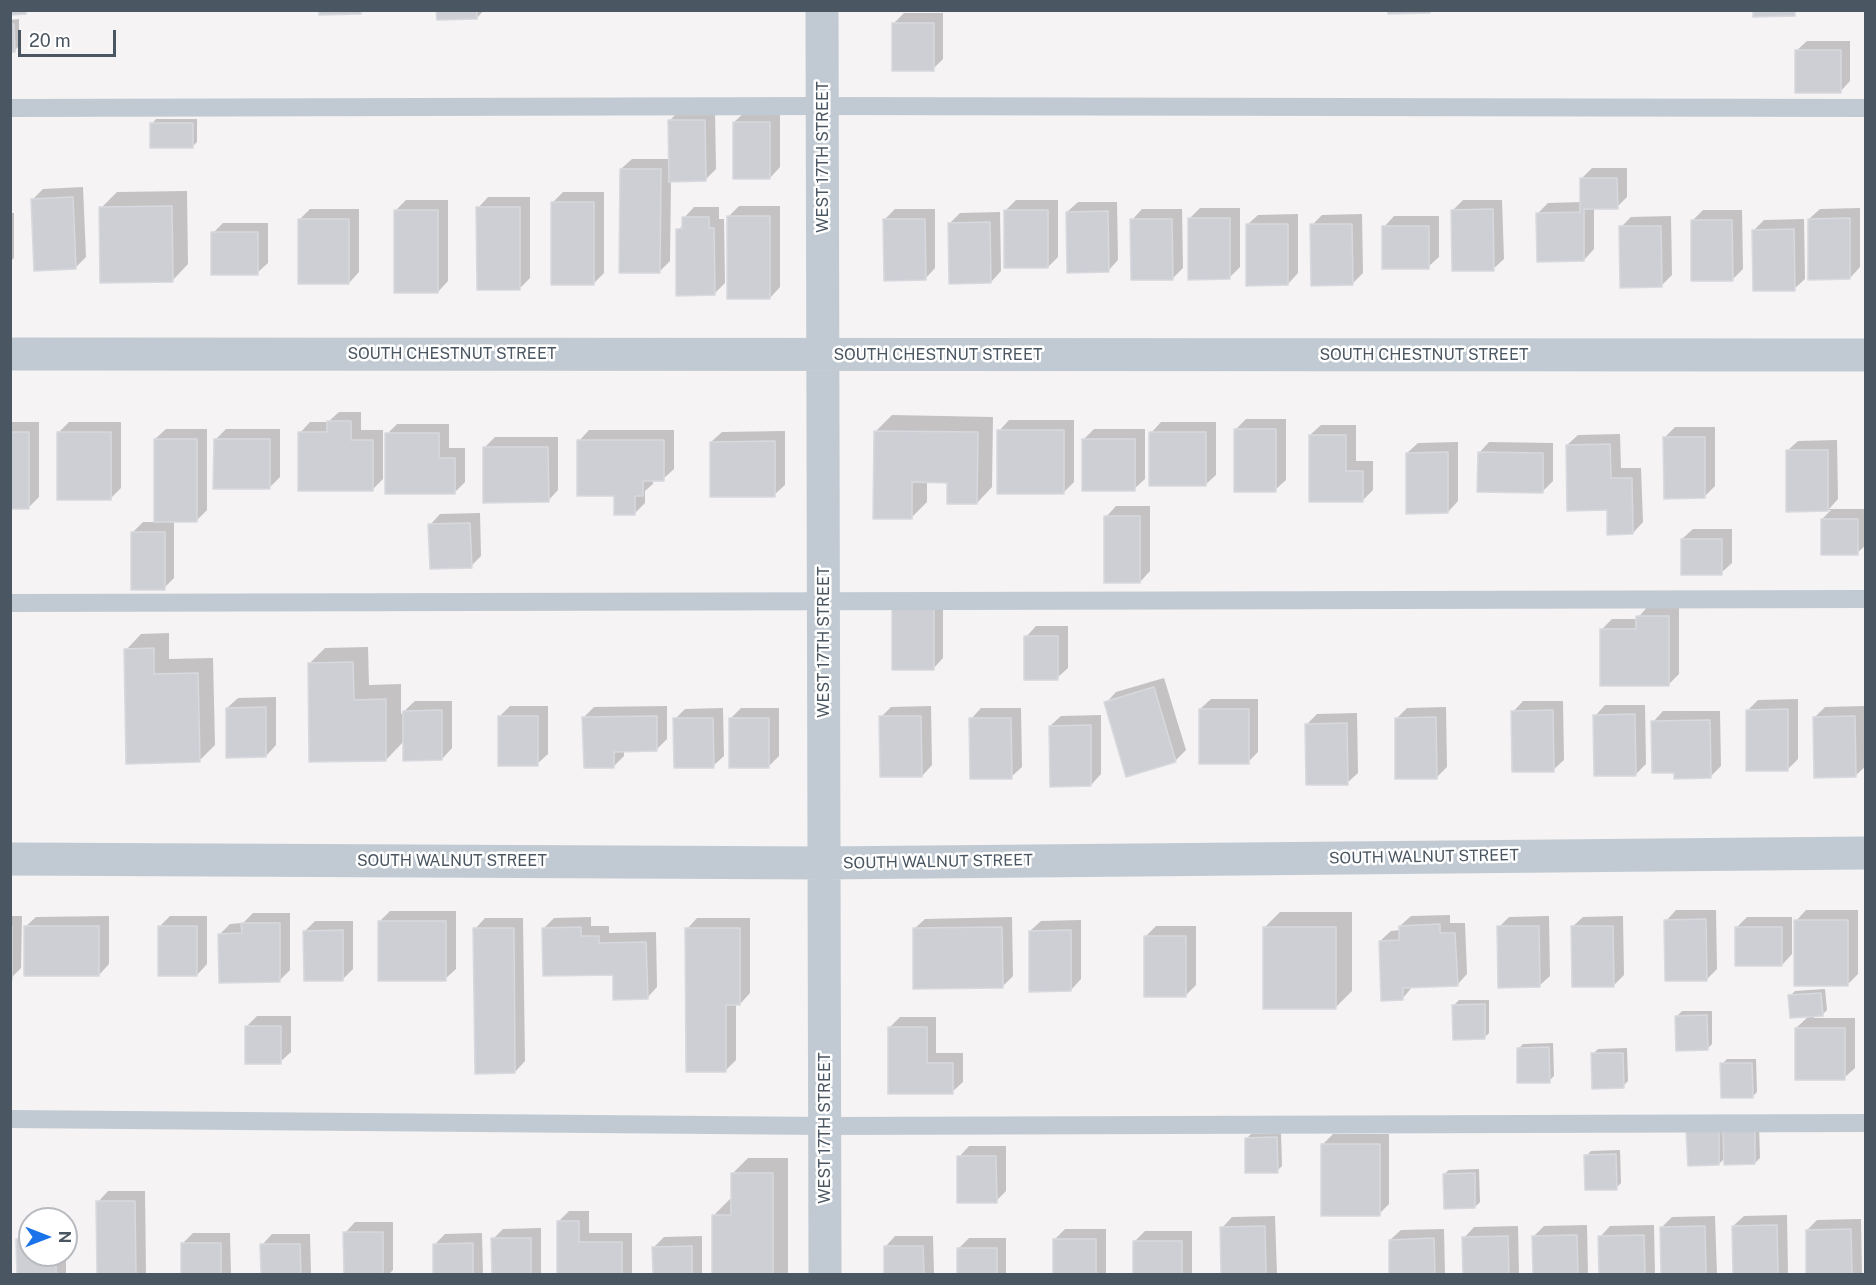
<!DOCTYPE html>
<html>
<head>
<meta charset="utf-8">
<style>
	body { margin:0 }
	#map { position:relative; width:1876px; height:1285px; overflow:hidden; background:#f5f3f3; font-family:"Public Sans",sans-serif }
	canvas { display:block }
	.frame { position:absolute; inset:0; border:12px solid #4a5661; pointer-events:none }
	.north { position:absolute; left:18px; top:1207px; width:60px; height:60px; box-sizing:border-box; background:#fff; border:2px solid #b7bbc0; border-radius:50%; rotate:90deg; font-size:16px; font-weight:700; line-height:24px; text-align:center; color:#4a5661 }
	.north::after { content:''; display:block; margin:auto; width:21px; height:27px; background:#1a73e8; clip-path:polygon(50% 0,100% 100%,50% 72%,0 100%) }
	.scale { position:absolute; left:18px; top:30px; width:98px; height:27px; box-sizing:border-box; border:3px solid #4a5661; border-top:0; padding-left:8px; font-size:18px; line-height:21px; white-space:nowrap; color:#4a5661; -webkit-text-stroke:4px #fff; paint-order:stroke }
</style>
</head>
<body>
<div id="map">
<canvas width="1876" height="1285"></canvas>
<div class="frame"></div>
<div class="north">N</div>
<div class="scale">20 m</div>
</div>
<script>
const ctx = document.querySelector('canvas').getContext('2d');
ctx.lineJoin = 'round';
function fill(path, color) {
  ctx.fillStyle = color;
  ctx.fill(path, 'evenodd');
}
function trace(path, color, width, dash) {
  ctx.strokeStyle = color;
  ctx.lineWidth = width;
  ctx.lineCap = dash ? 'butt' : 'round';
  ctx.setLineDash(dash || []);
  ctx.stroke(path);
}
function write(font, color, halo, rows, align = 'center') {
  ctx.font = font + ' "Public Sans",sans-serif';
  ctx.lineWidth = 5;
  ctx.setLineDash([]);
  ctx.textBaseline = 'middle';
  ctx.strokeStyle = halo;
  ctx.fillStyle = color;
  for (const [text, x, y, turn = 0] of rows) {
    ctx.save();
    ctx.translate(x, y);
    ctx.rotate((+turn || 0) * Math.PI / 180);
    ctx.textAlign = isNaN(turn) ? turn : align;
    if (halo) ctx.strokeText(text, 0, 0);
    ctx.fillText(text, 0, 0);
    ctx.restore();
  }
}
fill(new Path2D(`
	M438,10h46l-7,8z
	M904,13h39v46l-10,10 -40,-45z
	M19,19v27l-5,5h-4v-31z
	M1807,41h43v40l-10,11 -44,-41z
	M680,110h35l1,59 -11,11h-34l-1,81 -11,11 -38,-103 11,-10h38v-39z
	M745,112h35v55l-10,11 -36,-56z
	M156,119h41v23l-5,5 -40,-23z
	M1592,168h35v29l-10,10h-23v42l-10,11 -46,-47 10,-10 34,-1 -1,-23z
	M83,187l3,70 -11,11 -42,-69 10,-10z
	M187,191l1,73 -15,16 -72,-72 16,-16z
	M563,192h41v81l-10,10 -41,-81z
	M488,197h42v81l-11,11 -41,-81z
	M406,200h42v81l-10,11 -42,-82z
	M1016,200h42v57l-10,10 -43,-56z
	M1463,200h39l2,59 -11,10 -41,-58z
	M1078,202h39l1,58 -10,11 -41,-59z
	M739,206h41v81l-10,11 -41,-82z
	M694,207h25v12h5l1,64 -11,11 -36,-64 6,-6v-6z
	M1200,208h40v59l-10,10 -41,-58z
	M1860,208v59l-10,11 -41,-59 11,-10z
	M310,209h49v63l-10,11 -49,-64z
	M895,209h40v59l-10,11 -41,-59z
	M1142,209h40l1,59 -10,10 -41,-58z
	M1703,210h39l1,59 -10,10 -41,-58z
	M1000,212l1,59 -10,11 -41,-59 10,-10z
	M10,213h4v45l-4,4z
	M1298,214v59l-10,11 -41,-59 11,-10z
	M1362,214l1,59 -11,11 -40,-59 10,-10z
	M1394,216h45v41l-11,10 -44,-40z
	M1671,216l1,59 -11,11 -40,-59 10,-10z
	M1804,219l1,60 -11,10 -40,-59 10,-10z
	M223,223h45v40l-11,10 -44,-40z
	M339,412h22v18h22v49l-10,10 -73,-56 10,-11h18z
	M892,415l101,2 -1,70 -15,16 -29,-22h-21v21l-16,16 -35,-87z
	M1246,419h40v61l-11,10 -40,-60z
	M1009,420h65v62l-11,11 -64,-62z
	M10,422h29v75l-10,10h-19z
	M69,422h52v66l-11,11 -52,-66z
	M1161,422h55v53l-11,10 -54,-52z
	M397,424h52v24h16v34l-11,11 -67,-59z
	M1321,425h35v36h17v29l-11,11 -52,-66z
	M1675,427h40v59l-10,10 -41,-58z
	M166,429h41v81l-11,11h-22v57l-10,10 -32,-55 11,-11h12v-83z
	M226,429h54v48l-11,11 -54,-48z
	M1094,429h51v50l-11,10 -50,-50z
	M589,430h85v39l-11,10h-10v5l-8,7v12l-10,10 -20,-18 -36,-54z
	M785,431v54l-11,10 -63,-53 11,-10z
	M1620,434l1,34h20l2,54 -10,11 -25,-24 -41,-64 11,-10z
	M495,437h63v53l-10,11 -64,-53z
	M1837,440l1,59 -9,10h37v36l-9,8 -35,-34 9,-9h-43l-1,-59 11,-10z
	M1458,442v59l-10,11 -41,-59 11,-10z
	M1489,442l64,1v38l-11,11 -63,-39z
	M1116,506h34v65l-10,11 -34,-65z
	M480,513l1,43 -10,10 -41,-41 10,-11z
	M1693,529h39v34l-11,10 -39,-34z
	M943,596v62l-10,11h-40z
	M1648,606h31v68l-11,11 -66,-56 10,-10h25z
	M1036,626h32v42l-11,10 -31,-41z
	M169,633v26l44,-1 2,87 -16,16 -73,-111 15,-16z
	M368,647l1,38 32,-1v30l14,-13h37v47l-10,11 -38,-18 -18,19 -77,-96 16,-16z
	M1164,678l22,72 -11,11 -69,-58 10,-11z
	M276,697v48l-10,11 -39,-48 11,-10z
	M1211,699h47v53l-10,10 -48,-53z
	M1798,699v60l-10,10 -41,-58 11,-11z
	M1523,701h40l1,59 -11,10 -40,-58z
	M1605,705h40l1,59 -10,10 -41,-58z
	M510,706h38v48l-11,10 -38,-47z
	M667,706v33l-10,10 -33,1v6l-10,10 -30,-49 10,-10z
	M931,706l1,59 -10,11 -41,-59 10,-10z
	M1865,706l1,60 -11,10 -40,-59 10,-10z
	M1446,707l1,60 -10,10 -41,-58 11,-11z
	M723,708l1,48 -11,10 -38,-47 10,-10z
	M741,708h38v48l-10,10 -39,-47z
	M981,708h40l1,59 -11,10 -40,-58z
	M1663,711h57l1,55 -11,11 -34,-6 -23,-49z
	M1357,713l1,60 -11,10 -41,-58 11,-11z
	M1101,715v59l-10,11 -41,-59 11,-10z
	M1676,910h40l1,59 -10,10 -41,-58z
	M1806,910h52v64l-11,11 -51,-64z
	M390,911h66v58l-11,10 -66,-57z
	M1280,912h72v79l-16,16 -71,-80z
	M253,913h37v57l-10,10 -60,-46 10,-10 13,-1z
	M1450,915v8h15l2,51 -10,11 -44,1 -10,12 -23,-57 11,-10 10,-1 -1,-4 11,-10z
	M10,916h12l-1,52 -10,10z
	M109,916v48l-10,11 -74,-48 11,-10z
	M170,916h37v48l-10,11 -38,-48z
	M1549,916l1,60 -11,10 -40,-59 10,-10z
	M1623,916l1,59 -11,11 -41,-59 11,-10z
	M591,917v9h18v7l47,-1 1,55 -10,11 -33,-24 -71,-45 11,-11z
	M1012,917l1,59 -11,11 -88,-58 11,-10z
	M1747,917h45v37l-10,11 -45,-38z
	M485,918h38l2,143 -10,11 -40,-143z
	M697,918h53v75l-10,11h-4v56l-10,10 -39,-141z
	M1081,920v59l-10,11 -41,-59 11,-10z
	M315,921h38v48l-10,10 -38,-48z
	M1156,926h40v59l-10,10 -41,-58z
	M1825,989l2,21 -5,5h-9l1,3h41v50l-11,10 -48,-50 13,-12 -19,-20 5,-5z
	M1459,1000h30v33l-5,5 -30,-33z
	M1682,1011h30v33l-5,5 -30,-33z
	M257,1016h34v36l-11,10 -34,-35z
	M900,1017h36v36h27v29l-11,10 -62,-65z
	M1553,1043l1,33 -5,5 -31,-32 5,-5z
	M1627,1048l1,33 -5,5 -30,-32 5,-5z
	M1727,1059h29l1,33 -5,5 -30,-33z
	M1759,1125l1,33 -5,5 -30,-5 -6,6 -31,-33z
	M1281,1133l1,33 -5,5 -31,-32 5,-5z
	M1333,1134h56v70l-10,10 -56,-70z
	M969,1146h37v45l-10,10 -37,-44z
	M1620,1150l1,33 -5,5 -30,-32 5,-5z
	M748,1158h40v116h-74v-59l16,-16h2v-25z
	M1479,1169l1,33 -5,5 -31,-33 5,-4z
	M108,1191h37l1,83h-47l-1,-72z
	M569,1211h20v22h43v41h-74v-52z
	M1787,1215l1,59h-54l-1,-48 11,-10z
	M1275,1216l2,58h-54l-1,-46 10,-11z
	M1715,1216l2,58h-54l-1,-47 10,-10z
	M1861,1219l1,55h-54l-1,-44 10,-10z
	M355,1222h38v48l-4,4h-44v-41z
	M1587,1225l1,49h-54l-1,-37 11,-11z
	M1654,1225l1,49h-54l-1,-37 10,-11z
	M1518,1226l1,48h-54l-1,-36 10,-11z
	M541,1228v46h-48v-35l10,-10z
	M28,1229h2v26h36v-26v45h-48v-34z
	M1065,1229h41v45h-52v-34z
	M1444,1229l1,45h-54l-1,-34 11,-10z
	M1145,1231h47v43h-58v-32z
	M193,1233h37l1,41h-48l-1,-30z
	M482,1233l1,41h-48v-30l10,-10z
	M272,1234h38l1,40h-49v-29z
	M702,1236v38h-48v-27l10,-10z
	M895,1236h38l1,38h-49v-27z
	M969,1238h37v36h-47l-1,-25z`), '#0003');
const building = new Path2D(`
	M10,10h16v4l-16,1z
	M319,10h42v4l-42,1z
	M436,10h41v9l-40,1z
	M1388,10h42v3l-42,1z
	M1753,10h42v6l-42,1z
	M892,23h42v48h-42z
	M10,24h4l1,28h-5z
	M1795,50h46v43h-46z
	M668,120h37l1,61 -37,1z
	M733,122h37v57h-37z
	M150,123h43v25h-43z
	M620,169h41l-1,104h-41z
	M1580,178h37l1,31h-34v52l-47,1 -1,-49 44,-1z
	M73,197l3,72 -42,2 -3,-72z
	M551,202h43v83h-43z
	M172,206l1,76 -73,1 -1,-76z
	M476,207h44v83h-43z
	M1493,209l1,62h-42l-1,-61z
	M394,210h44v83h-44z
	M1004,210h44v58h-44z
	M1108,211l1,61 -42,1 -1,-61z
	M727,216h43v83h-43z
	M682,217h27v11h5l1,67 -39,1v-67h6z
	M1188,218h42v61l-42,1z
	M1850,218v61l-42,1v-61z
	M298,219h51v65h-51z
	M883,219h42l1,61 -42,1z
	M1130,219h42l1,61h-42z
	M1691,220h41l1,61h-42z
	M990,222l1,61 -42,1 -1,-61z
	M1246,224h42v61l-42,1z
	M1310,224h42l1,61 -42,1z
	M1382,226h47v43h-47z
	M1619,226h42l1,61 -42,1z
	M1794,229l1,62h-42l-1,-61z
	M211,232h47v43h-47z
	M327,421h24v19h22v51h-75v-59h29z
	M1234,429h42v63h-42z
	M997,430h67v64h-67z
	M874,431l104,1 -1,72h-30v-21l-35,-1v37h-39z
	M10,432h19v77h-19z
	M57,432h54v68h-54z
	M1149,432h57v54h-57z
	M385,433h54v25h16v36h-70z
	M1309,435h37v36h17v31h-54z
	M1663,437h42v61l-41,1z
	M154,439h43v83h-43z
	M214,439h56v50h-57z
	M1082,439h53v52h-53z
	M577,440h87v41h-21v15h-8v19h-21v-19h-37z
	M775,441v56h-65v-55z
	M1610,444l1,34h21l1,56 -26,1v-25l-40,1 -1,-66z
	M483,447h65l1,55 -66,1z
	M1786,450h42v61l-42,1z
	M1448,452v61l-42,1v-61z
	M1478,452l65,1v40l-66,-1z
	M1104,516h36v67h-36z
	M1821,519h37v36h-37z
	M470,523l2,45 -42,1 -2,-45z
	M131,532h34v58h-34z
	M1681,539h41v36h-41z
	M892,605h42v65h-42z
	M1636,616h33v70h-69v-57h36z
	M1024,636h34v44h-34z
	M154,648v26l44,-1 2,89 -74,2 -2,-115z
	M353,662l1,38 32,-1v62l-77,1 -1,-99z
	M1154,687l22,75 -50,15 -22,-75z
	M266,707v50l-40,1v-50z
	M1199,709h50v55h-50z
	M1788,709v62h-42v-61z
	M442,710v50l-39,1v-50z
	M1553,710l1,62h-42l-1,-61z
	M1635,714l1,62h-42l-1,-61z
	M498,716h40v50h-40z
	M657,716v35l-43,1v16h-30l-2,-51z
	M879,716h42l1,61h-42z
	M1855,716l1,61 -42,1 -1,-61z
	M1436,717l1,62h-42v-61z
	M673,718h40l1,50h-40z
	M729,718h40v50h-40z
	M969,718h42l1,61h-42z
	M1710,720l1,58 -37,1v-6h-22l-1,-52z
	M1347,723l1,62h-42l-1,-61z
	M1091,725v61l-41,1 -1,-61z
	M1706,919l1,62h-42l-1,-61z
	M1794,920h54v66h-54z
	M378,921h68v60h-68z
	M241,923h39v59l-61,1 -1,-49 24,-1z
	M1440,924v9h15l3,53 -55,2v12l-22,1 -2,-60 20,-1v-14z
	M10,926h2v54h-2z
	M24,926h75v50h-75z
	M158,926h39v50h-39z
	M1497,926h42l1,61 -42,1z
	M1571,926h42l1,61h-42z
	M581,927v9h18v7l47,-1 2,57 -35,1v-25l-70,1 -1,-48z
	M1002,927l1,61 -90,1v-61z
	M1263,927h73v82h-73z
	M1735,927h47v39h-47z
	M473,928h41l1,145 -40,1z
	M685,928h55v77h-14v67h-40z
	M343,930v51h-39l-1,-50z
	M1071,930v61l-42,1v-61z
	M1144,936h42v61h-42z
	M1821,993l2,23 -33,2 -2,-23z
	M1485,1004v35l-32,1 -1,-35z
	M1707,1015l1,35 -32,1 -1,-35z
	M245,1026h36v38h-36z
	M888,1027h39v36h26v31h-65z
	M1795,1028h50v52h-50z
	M1549,1047l1,36h-33v-35z
	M1591,1053h32l1,35 -32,1z
	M1720,1063h32l1,35h-32z
	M1755,1129v35l-31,1 -1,-35z
	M1719,1130v35l-31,1 -2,-35z
	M1277,1137l1,36h-33v-35z
	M1321,1144h59v72h-59z
	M1616,1154l1,36h-32l-1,-35z
	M957,1156h39l1,47h-40z
	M731,1173h42v101h-61v-59h19z
	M1475,1173v35l-31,1 -1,-35z
	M96,1201h39l1,73h-39z
	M557,1221h22v21h43v32h-65z
	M1777,1225l1,49h-45l-1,-48z
	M1265,1226l1,48h-45l-1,-47z
	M1705,1226l1,48h-45l-1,-47z
	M1851,1229l1,45h-46v-44z
	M343,1232h40v42h-39z
	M1577,1235l1,39h-45l-1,-38z
	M1644,1235l1,39h-46l-1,-38z
	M1508,1236l1,38h-46l-1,-37z
	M491,1238h40v36h-39z
	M1434,1238l1,36h-46v-34z
	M16,1239h14v16h26v19h-39z
	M1053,1239h43v35h-43z
	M1133,1241h49v33h-49z
	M181,1243h40v31h-40z
	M473,1243v31h-40v-30z
	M260,1244h40l1,30h-40z
	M692,1246v28h-39l-1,-27z
	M884,1246h39l1,28h-40z
	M957,1248h40v26h-40z`);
fill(building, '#cdcfd5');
trace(building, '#d7d9de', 1.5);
trace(new Path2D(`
	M10,108l813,-2 1043,2
	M10,603l1856,-4
	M10,1119l815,7 1041,-3`), '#c1cad2', 18);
trace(new Path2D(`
	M822,10l3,1264
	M10,354l1856,1
	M10,859l814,4 1042,-10`), '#c1cad2', 33);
write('16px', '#4a5661', '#fff', [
	["WEST 17TH STREET",823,157,-90],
	["SOUTH CHESTNUT STREET",452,354],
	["SOUTH CHESTNUT STREET",938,355],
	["SOUTH CHESTNUT STREET",1424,355],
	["WEST 17TH STREET",824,642,-90],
	["SOUTH WALNUT STREET",1424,857,-1],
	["SOUTH WALNUT STREET",452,861],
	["SOUTH WALNUT STREET",938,862,-1],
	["WEST 17TH STREET",825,1128,-90]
]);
</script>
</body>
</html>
